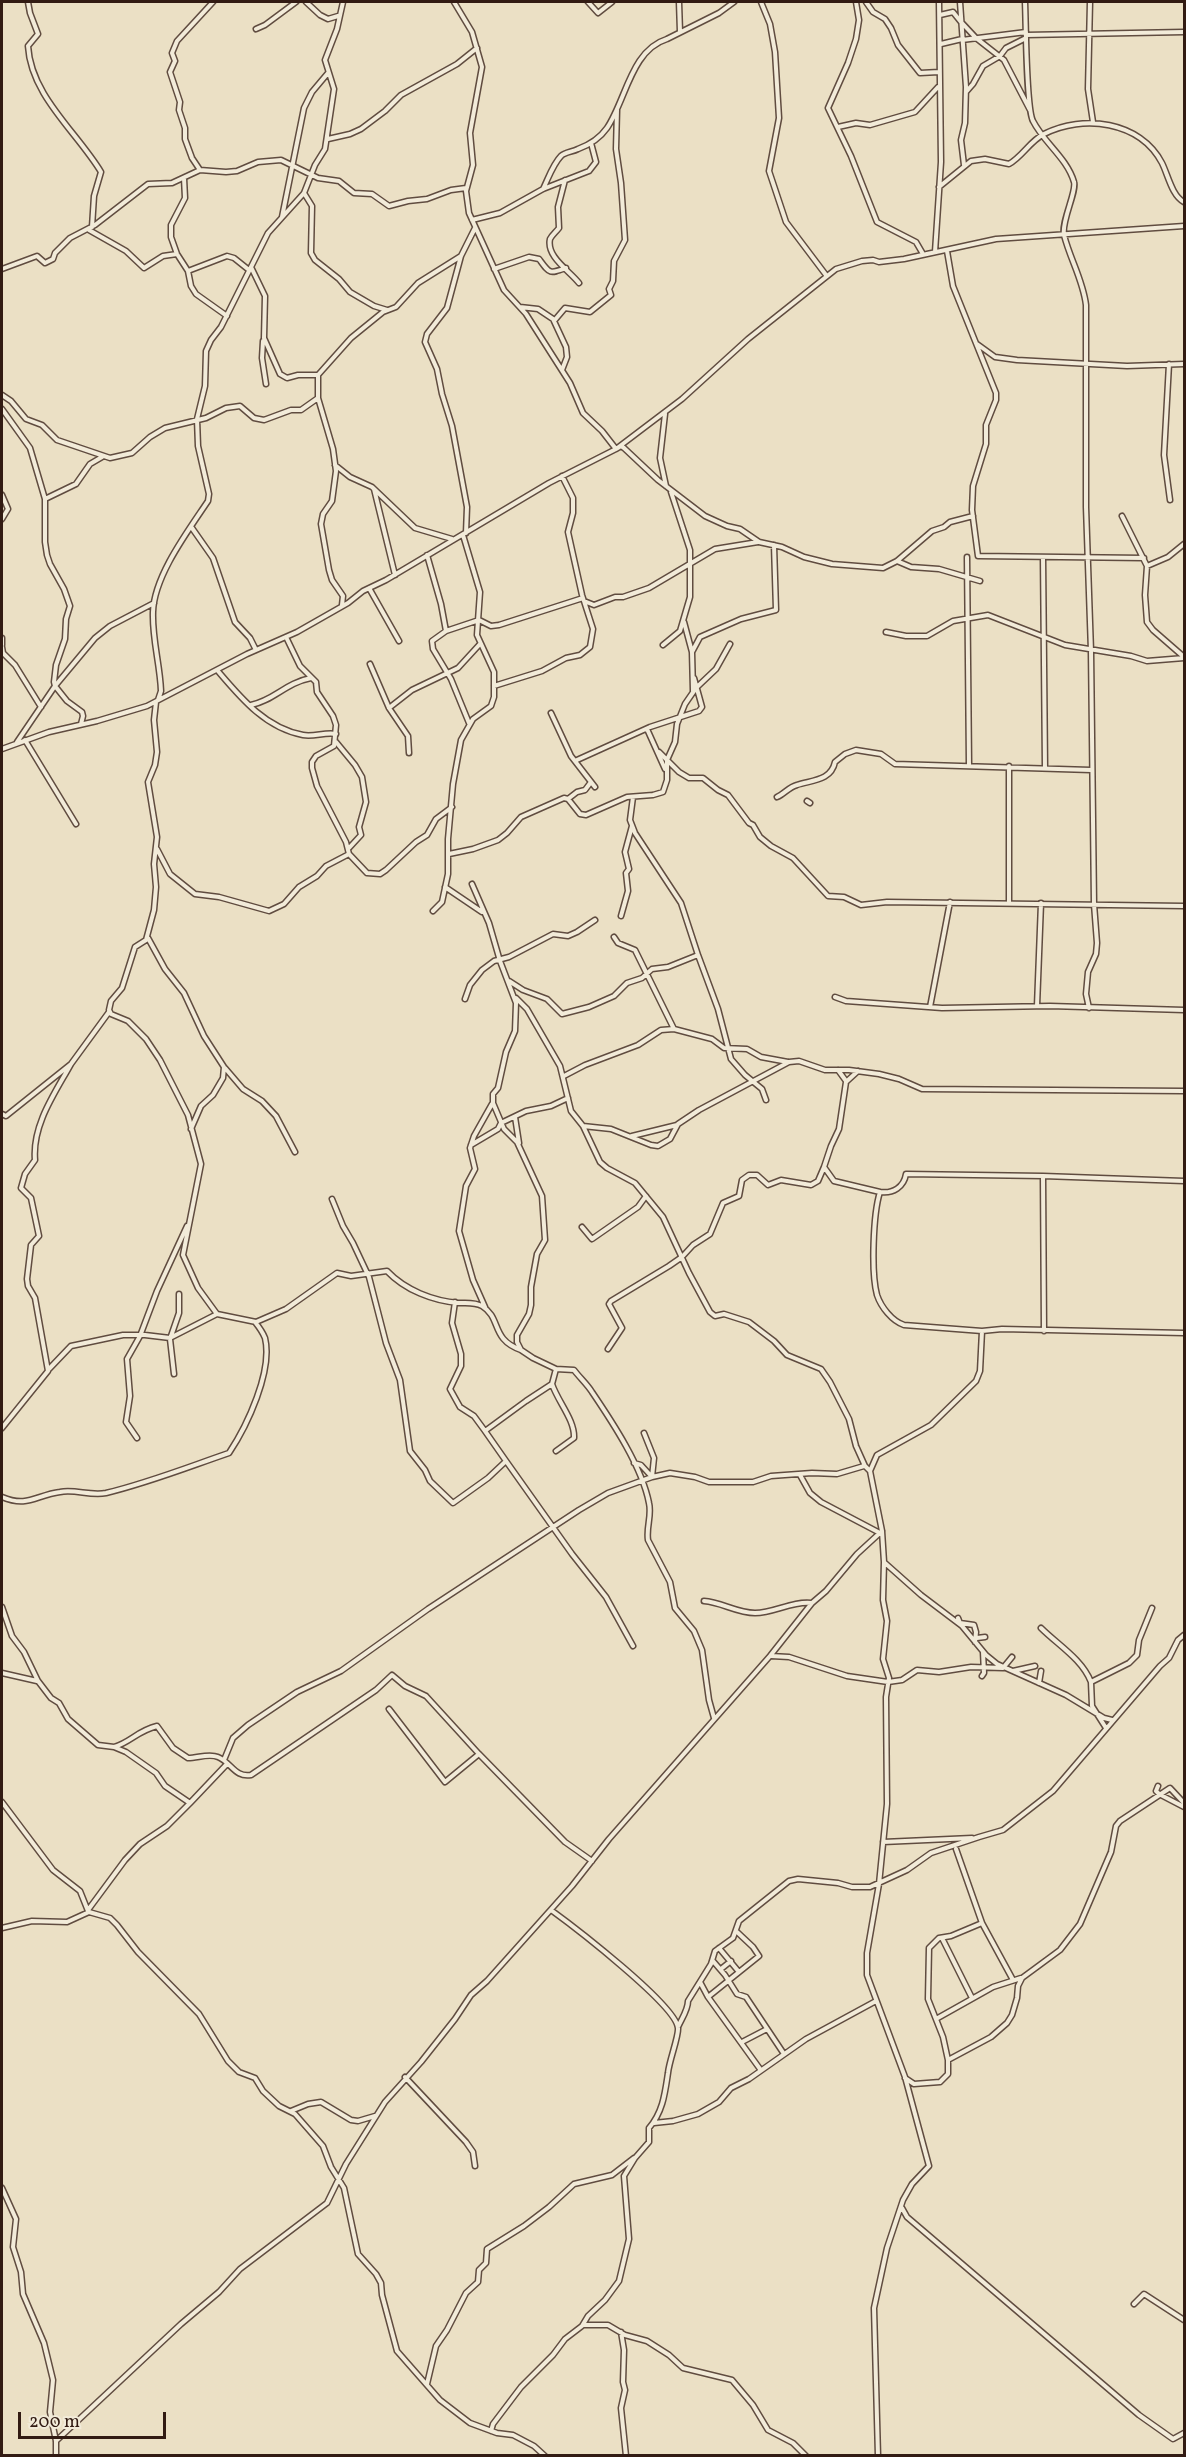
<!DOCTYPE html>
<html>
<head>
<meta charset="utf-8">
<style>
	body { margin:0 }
	#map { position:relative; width:1186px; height:2457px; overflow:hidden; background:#ebe0c5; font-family:Vollkorn,serif }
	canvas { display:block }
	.frame { position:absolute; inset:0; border:3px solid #321b13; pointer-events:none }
	.scale { position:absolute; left:18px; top:2412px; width:148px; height:27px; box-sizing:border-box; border:3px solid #321b13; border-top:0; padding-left:8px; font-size:18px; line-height:21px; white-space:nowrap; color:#321b13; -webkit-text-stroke:4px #f2ebd9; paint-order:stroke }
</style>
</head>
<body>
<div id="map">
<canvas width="1186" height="2457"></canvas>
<div class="frame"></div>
<div class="scale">200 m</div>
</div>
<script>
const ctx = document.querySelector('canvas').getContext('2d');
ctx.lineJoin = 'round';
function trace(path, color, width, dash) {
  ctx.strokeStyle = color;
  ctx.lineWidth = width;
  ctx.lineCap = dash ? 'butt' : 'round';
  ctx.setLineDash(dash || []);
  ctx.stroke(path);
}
const minor = new Path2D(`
	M28,2l2,11 8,21 -10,12c3,50 49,86 73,126l-7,24 -2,31
	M306,2l14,13 8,4 10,-3
	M454,2l18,30 10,35 -12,66 3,32 -7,26 3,22 35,77 22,24 44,69 13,30 19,18 14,18 5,-3 3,2 34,32 47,36 22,10 13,3 19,13 23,5 22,10 28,7 51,4 14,-7 35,-30 12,-4 6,-5 23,-6
	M588,2l10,11 14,-11
	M679,2l1,30
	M761,2l9,22 5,28 4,66 -10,53 17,51 40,53
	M856,2l3,18 -3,19 -8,24 -20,45 23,48 26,66 39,20 7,12
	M866,2l7,10 12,7 6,9 7,17 22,28 19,-1
	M960,2l6,85 -1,36 -4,17 3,25
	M1025,2c1,20 1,106 8,119 11,22 34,37 41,61 3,9 -13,40 -10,53 6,24 19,45 22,70v202l5,144 3,253 3,39 -1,11 -8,18 -2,22 3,14
	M1090,2l-2,87 5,33
	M940,15l13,-3 8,10
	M962,23l14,15 28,22 26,50
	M256,29l9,-4 31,-23
	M1026,35l158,-3
	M962,40l64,-8
	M941,44l21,-5
	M966,92l7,-8 10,-18 17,-10 6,-8 20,-10
	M838,127l18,-4 14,2 45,-13 23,-25
	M328,139l22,-5 11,-5 24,-18 16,-16 56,-31 20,-16
	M200,170l-8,-12 -7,-19v-11l-6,-18 1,-8 -10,-30 5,-11 -3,-8 5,-12 36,-39
	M184,178l1,20 -14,27v12l6,17 11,17 3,15 5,8 31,22
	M565,180l-7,27 1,21c-3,4 -7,7 -9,11 -4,18 20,32 29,44
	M939,187l32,-26 14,-2 24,5c13,-7 21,-23 35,-30 39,-20 96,-13 118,29 6,12 10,33 22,39
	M543,189c5,-10 10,-25 18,-33 4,-4 11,-4 17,-7 11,-4 22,-11 29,-21 19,-28 24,-78 60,-89l52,-26 15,-11
	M304,193l8,13 -1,47 4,7 24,19 11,13 24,14 13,4
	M282,217l22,-109 8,-16 16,-19
	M472,220l28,-7 43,-24 46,-18 7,-9 -5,-19
	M89,230l37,21 18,17 19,-12 14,-2
	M947,251l6,35 43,107v7l-10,25v19l-13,42 -1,24 6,46 166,2
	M935,252l6,-90 -2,-160
	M461,256l-14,52 -20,26 -2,8 12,27 5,25 10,32 15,81 -1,26
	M251,267l14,29 -1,42 16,36 7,4 11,-3h20
	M2,269l35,-13 8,7 8,-4 2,-6 15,-15 25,-13 53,-41 24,-1 28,-13 26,2 11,-1 21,-9 23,-2 37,18 21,3 15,12 18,1 17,12 19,-5 19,-2 24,-9 15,-2
	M494,269l35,-12 10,2c11,15 10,15 27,9
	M188,271l39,-15 7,2 15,12
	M520,307l18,2 15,10 13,28 1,10 -5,13
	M554,321l11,-13 25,4 21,-17 -2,-6 4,-8 1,-20 11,-21 -4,-57 -5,-34 1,-39
	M263,341l-1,17 4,26
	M977,344l18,13 22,3 110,6 57,-2
	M1169,364l-5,91 6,45
	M2,395l9,6 15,18 16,6 15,15 53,18 22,-5 18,-16 15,-9 41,-10 20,-10 14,-2 14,12 10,2 27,-10h10l17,-12
	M2,409l28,39 15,51v43l2,13 3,9 14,25 6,17 -4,13 -1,20 -9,26 -2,17 1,4 12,15 15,11 1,4 -2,8
	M665,414l-5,44 6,28
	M335,465l15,12 22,10 43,41 37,11
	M374,489l21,86
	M2,495l6,14 -6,10
	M45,499l31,-15 14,-20 12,-7
	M1122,516l25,50 -2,29 2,27 6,8 31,27
	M192,528l21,30 22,64 15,16 6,12
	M427,555l14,49 5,27
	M967,557l2,208
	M1043,557l2,211
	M897,561l14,6 28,2 41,12
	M1147,566l21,-9 16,-13
	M369,588l30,53
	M584,601l10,4 21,-8h8l26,-9 66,-39 43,-7
	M342,605l1,-9 -11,-16 -3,-10 -8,-46 2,-10 9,-13 4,-30 -3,-22 -15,-51v-23l33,-37 32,-26 13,-5 22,-24 43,-27 14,-28
	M684,622l8,30 1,39
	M886,632l20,4h21l26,-15 35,-6 77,30 66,11 16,5 37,-3
	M286,637l14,29 16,16 1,10 16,24 3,9 -2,21 -18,10 -4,6v6l5,18 29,56 3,12 18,19 13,1 6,-4 30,-28 11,-7 9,-16 16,-12
	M2,638v7
	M663,645l17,-14 10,-34v-47l-19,-58
	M2,647l1,6 12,12 26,42
	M692,652l8,-15 41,-18 35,-9 -2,-65
	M370,664l19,44 19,28 1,17
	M217,670c23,27 48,58 86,65 11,2 22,-3 33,-1
	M494,686l48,-15 24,-13 14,-3 10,-8 3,-18 -11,-34 -14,-63 5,-19v-15l-11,-22
	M158,700l3,-9c-1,-27 -9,-52 -8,-79 1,-36 35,-81 55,-111l1,-7 -11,-48 -1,-27 8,-33 1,-35 5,-11 10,-13 47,-94 36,-40 11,-28 10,-16 9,-60 -9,-29 12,-31 6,-27
	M156,702l-2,18 3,32 -2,13 -7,17 9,55 -3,27 2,23 -2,23 -8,30 -11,7 -13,41 -11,13 -2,9 2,4 17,7 18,18 14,21 28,55 13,49 -18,91 15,33 19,26 39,8 30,-13 51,-36 14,3 36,-5c18,19 46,30 72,32 8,0 16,-1 23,3 20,12 8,33 39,44
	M251,705c24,-5 34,-22 60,-27
	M389,708l23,-18 46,-22 22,-24
	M551,713l20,43 24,31
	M469,723l-18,-44 -18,-30 -1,-8 14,-10 33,-11 12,6 8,-1 84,-27
	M647,729l18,40
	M25,740l51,84
	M17,742l38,-56 40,-48 15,-12 44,-23
	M336,742l19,23 7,12 4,25 -7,25 2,8 -12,13
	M2,749l47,-17 48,-11 50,-15 100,-52 50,-22 51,-29 15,-12 23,-11 163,-97 67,-34 66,-50 66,-60 88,-70 26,-8 11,-1 6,2 25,-3 92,-20 188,-13
	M659,752l20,20 10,6h14l15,12 10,5 21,28 4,2 7,12 11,9 22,12 35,38 16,1 17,8 26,-3 297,4
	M577,760l73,-33 49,-16 3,-4 -8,-29
	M1009,766v136
	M633,797l-3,23 5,13 46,70 17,52
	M777,797c7,-3 12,-10 20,-12 15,-5 34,-4 38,-23l10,-8 11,-4 25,4 14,10 196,6
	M568,799l9,-7 8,-2 6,-8
	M807,801l3,2
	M157,849l13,25 25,20 24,3 50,14 15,-7 15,-17 18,-11 9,-10 23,-12
	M449,854l24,-5 25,-9 9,-7 14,-16 43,-19 4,1 12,15 6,1 41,-18 26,-2 10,-3 4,-12v-20l8,-18 2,-18 8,-20 11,-16 20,-19 14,-25
	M472,884l17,39 11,38 16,42 -1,28 -9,21 -8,36 -5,6v9l11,26 13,13 25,54 3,44 -8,14 -6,33v18l-2,9 -12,21v7l4,8 12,8 23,11 18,1c6,8 13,14 18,22 21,31 50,75 57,111 3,13 -3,24 -1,37l22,42 5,26 19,23 8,19 7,50 5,18
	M445,887l37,25
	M433,911l9,-9 6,-28v-35l5,-55 8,-44 12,-21 18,-13 3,-9v-25l-17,-37 3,-43 -17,-57
	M621,916l7,-25 -2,-18 3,-4 -4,-17 7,-26
	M614,937l4,6 17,7 39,79
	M148,938l17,31 19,24 20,43 20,31 -1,11 -10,17 -12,11 -10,23
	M509,981l14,9 24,9 15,15 27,-7 25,-11 13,-13 15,-5 10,-9 16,-2 30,-12 20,54 13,50 14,16 17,14 4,11
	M835,997l11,4 96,7 108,-2 134,4
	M516,998l11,11 33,57 11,45 12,15 17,36 7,6 28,15 28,34 26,56 21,39 5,4 9,-2 25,8 25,19 13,14 34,14 9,13 19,37 7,27 9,20 5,5
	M465,999l5,-14 12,-15 12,-9 15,-4 44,-23 15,2 9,-4 18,-12
	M1037,1006l4,-103
	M930,1007l20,-105
	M225,1068l18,21 19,12 14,15 19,36
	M838,1070l8,11
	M858,1071l-12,11 -7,47 -8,17 -7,21 10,14 46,11
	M564,1076l21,-11 53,-20 23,-15 13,-1 38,10 12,9 23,1 14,8 27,5
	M2,1114l4,2 65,-52 38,-52
	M515,1117l4,26
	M583,1126l28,3 40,16 7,1 12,-7 8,-15 21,-14 90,-48 10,-1 26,9h24l30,4 20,5 23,10 262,2
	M632,1136l45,-11
	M471,1145l27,-16 3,-6 25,-12 25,-5 17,-8
	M1043,1176l1,155
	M332,1199l11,27 10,17 16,34 17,66 14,37 10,71 15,19 5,11 23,22 35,-25 18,-17 -21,-30 41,-30 26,-17 4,-15
	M582,1227l10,12 46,-32 8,-11
	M455,1302l-3,21 9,31v12l-11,23 10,18 14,9 11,15
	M485,1307l-12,-27 -14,-49 7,-45 9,-17 -5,-21 4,-12 18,-32
	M982,1331l-78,-6c-12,-4 -23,-18 -27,-30 -6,-22 -4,-81 3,-103 13,2 24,-5 26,-18l137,2 141,5
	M608,1349l14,-21 -13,-24 2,-3 58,-35 13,-9 11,-12 17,-11 13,-31 16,-7 3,-16 7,-5h8l11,10 13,-5 30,5 7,-4 6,-14
	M49,1369l22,-23 52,-11h22l25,3 47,-24
	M174,1374l-4,-35 9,-26v-19
	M552,1384c6,18 23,36 22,54l-18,13
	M2,1428l46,-57 -13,-73 -7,-12 -1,-7 4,-34 8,-9 -8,-38 -10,-10 4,-14 10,-14c-3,-35 20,-67 36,-96
	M137,1438l-11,-16 4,-26 -3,-37 13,-23 17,-45 30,-65
	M506,1461l66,93 34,43 27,49
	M634,1463l7,2 11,12 18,-4 25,4 14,5h44l18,-6 41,-3 25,1 27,-8
	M800,1475l10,18 11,9 57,30
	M2,1497c26,11 34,-2 58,-5 15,-3 30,4 46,1 42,-10 82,-26 123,-40 18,-27 44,-82 36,-115 -2,-5 -6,-11 -10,-16
	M885,1563l36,32 41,31 24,29 11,9 69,31 38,23 8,2
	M704,1601c17,1 33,12 51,12 19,0 37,-12 56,-10
	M2,1607l10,29 12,16 14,29 13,17 8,5 9,16 30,26 16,2 12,5 30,21 9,13 25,17 -23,23 -27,18 -15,16 -37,50
	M958,1618l2,5 14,2 2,7 -1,10
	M1041,1628c17,17 41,31 50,54
	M977,1638l8,-1
	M771,1656l18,1 58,19 41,6 14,-2 15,-10 22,2 32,-5 32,1 9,-11
	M1013,1671l22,-5
	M2,1673l35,8
	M982,1676l2,-3 -1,-21
	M1039,1683l2,-12
	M389,1709l56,73 34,-28
	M1106,1728l-14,-22 -1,-24 38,-19 8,-8 2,-15 13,-32
	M114,1747c17,-5 23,-16 43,-21l16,22 15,10c10,0 21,-5 30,-1 13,5 17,21 33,18l125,-85 16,-15 13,11 21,10 53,58 86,88 27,19
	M224,1760l9,-22 15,-13 49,-33 44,-21 87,-62 151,-99 29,-17 44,-16 2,-19 -10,-25
	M1158,1786l-2,5 3,3 25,13
	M2,1802l51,68 27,21 8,20
	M190,1803l37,-39
	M979,1837l24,-7 50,-39 107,-125 9,-8 9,-18 6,-5
	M883,1842l89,-4
	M956,1849l26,74 31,57
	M2,1928l30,-7 35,1 22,-10 21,6 7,7 21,27 61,62 29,47 11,11 16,6 8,13 16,15 16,8 28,32 8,21 13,21 14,66 18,20 5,9 1,12 15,56 43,49 30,23 27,10 16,2 21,11 11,10
	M942,1938l30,60
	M719,1948l20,24
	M713,1961l12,14 12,19 9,3 38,57
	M721,1969l10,-8
	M700,1982l8,15 52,72
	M708,1997l51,-41 -6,-9 -17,-16
	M936,2019l57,-32 28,-9
	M678,2027c4,-9 10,-17 10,-26l23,-37 4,-13 18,-13 6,-17 50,-40 9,-2 40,4 14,4h18l37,-17 24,-17 48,-16
	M742,2042l25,-13
	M948,2060l-5,-23 -15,-38 1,-51 10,-10 12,-2 31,-13
	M405,2077l61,65 7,10 2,14
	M905,2078l9,6 26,-2 8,-8v-14l43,-23 16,-14 5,-8 5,-17 1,-12 4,-8 38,-28 20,-26 31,-72 5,-26 4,-5 50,-33 14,15
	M291,2111l17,-7 13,-2 30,18 7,1 17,-5
	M654,2123l19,-2 25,-7 21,-12 12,-14 18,-9 57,-40 70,-38
	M2,2188l14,31 -3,28 8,25 2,22 21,49 9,37 -3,32 6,29v15
	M902,2208l5,9 232,198 34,24 11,-6
	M1134,2304l10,-10 40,26
	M583,2325h25l17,10 22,6 22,14 14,13 49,12 21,25 15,25 25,13 13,13
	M621,2332l3,18 -1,32 2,8 -4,18 5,48
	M427,2384l9,-38 11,-16 19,-37 12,-11 1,-12 7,-7 1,-14 37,-23 25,-19 25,-23 38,-9 22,-17
	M491,2431l2,-7 28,-37 32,-32 12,-16 17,-13 6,-10 17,-16 14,-19 10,-42 -5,-63 11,-18 14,-16v-14c14,-16 16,-35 19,-55 1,-12 11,-37 10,-45 -2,-23 -105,-102 -127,-118
	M56,2441l125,-117 38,-32 21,-23 87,-66 19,-39 39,-62 36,-40 34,-43 16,-24 16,-14 85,-95 37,-47 161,-183 42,-53 14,-12 31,-37 25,-23
	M878,2456l-4,-148 13,-60 16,-48 9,-16 17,-18 -24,-89 -38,-102v-22l12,-69 8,-80 -1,-107 3,-19 -6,-19 4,-38 -4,-21 1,-38 -2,-31 -12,-60 7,-16 54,-30 45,-44 4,-10 2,-40 20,-2 182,4`);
trace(minor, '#604c40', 7);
trace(minor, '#f2ebd9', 4);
</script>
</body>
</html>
